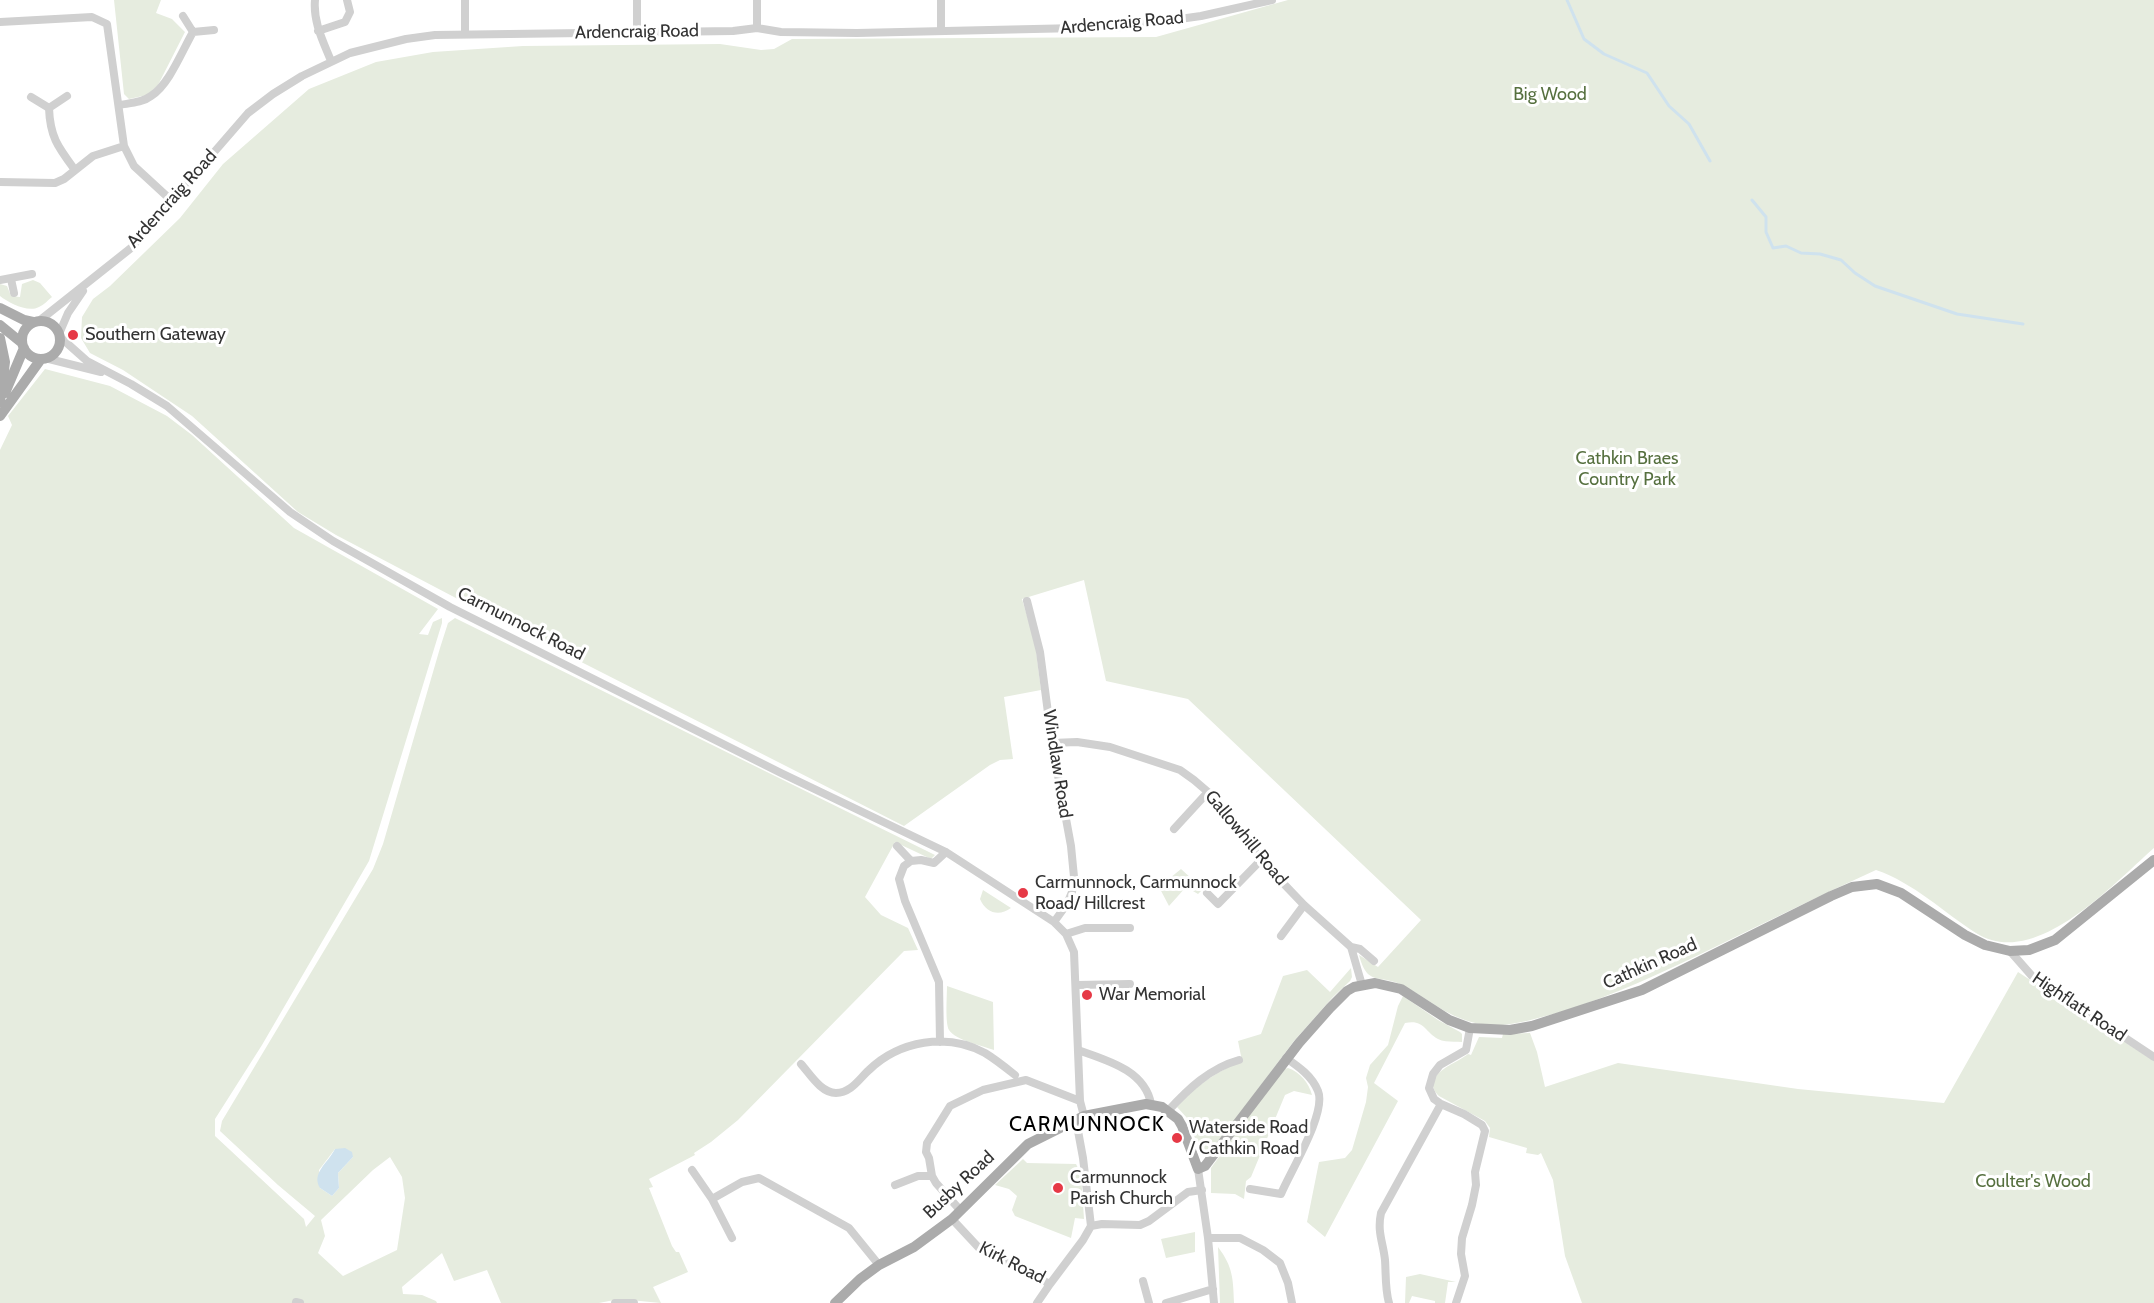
<!DOCTYPE html>
<html>
<head>
<meta charset="utf-8">
<style>
	body { margin:0 }
	canvas { display:block; background:#fff }
</style>
</head>
<body>
<canvas width="2154" height="1303"></canvas>
<script>
const ctx = document.querySelector('canvas').getContext('2d');
ctx.lineJoin = 'round';
function fill(path, color) {
  ctx.fillStyle = color;
  ctx.fill(path, 'evenodd');
}
function trace(path, color, width, dash) {
  ctx.strokeStyle = color;
  ctx.lineWidth = width;
  ctx.lineCap = dash ? 'butt' : 'round';
  ctx.setLineDash(dash || []);
  ctx.stroke(path);
}
function write(font, color, halo, rows, align = 'center') {
  ctx.font = font + ' Cabin,sans-serif';
  ctx.lineWidth = 6;
  ctx.setLineDash([]);
  ctx.textBaseline = 'middle';
  ctx.strokeStyle = halo;
  ctx.fillStyle = color;
  for (const [text, x, y, turn = 0] of rows) {
    ctx.save();
    ctx.translate(x, y);
    ctx.rotate((+turn || 0) * Math.PI / 180);
    ctx.textAlign = isNaN(turn) ? turn : align;
    if (halo) ctx.strokeText(text, 0, 0);
    ctx.fillText(text, 0, 0);
    ctx.restore();
  }
}
fill(new Path2D(`
	M114,0h47l-5,13 16,6 13,13 -27,53 -11,10 -18,4 -5,-5z
	M1288,0h866v848c-40,35 -119,123 -178,85 -33,-21 -62,-50 -100,-63 -55,25 -110,52 -165,79 -50,24 -98,47 -151,63 -21,6 -51,15 -72,13 -36,-4 -52,-21 -82,-38 -26,-15 -38,2 -47,-32l19,12 43,-47 -233,-221 -82,-18 -22,-101 -62,19 13,44 6,47 -37,7 9,62 -13,1 -10,5 -86,61 -431,-219 -137,-72 -38,-23 -106,-96 -69,-46 -33,-17 -9,-15 1,-21 11,-18 17,-13 70,-68 43,-54 86,-75 67,-27 57,-10 90,-6 197,-2 41,6 13,-1 18,-10 364,-2z
	M33,280l7,3 12,14c-4,3 -8,8 -13,10 -11,6 -30,-4 -39,-11v-12l7,2 4,10 9,1 2,-13z
	M45,369l65,17 57,30 25,19 102,93 144,81 -19,25 9,1 5,-13 9,-4v5l-73,238 -107,184 -47,74v17l89,83 2,8 9,-11 -37,-31 -58,-54 2,-10 151,-252 10,-25 57,-196 8,-25 7,-5 480,237 -4,4 -36,-17 -30,55 16,18 27,13 10,22 -14,1 -166,169 -27,22 -17,11 1,2 -46,24 4,8 -4,1 23,58 4,6h3l9,20 -35,15 8,16 -42,-4 -20,4h-98l-14,-33 -33,11 -12,-28 -40,34 1,7 19,1 14,6 1,2h-437v-853l12,-25 -4,-9zM335,1149l18,8 -15,16 1,15 -7,8 -12,-8 -1,-18zM390,1157l12,20 3,21 -8,52 -54,26 -25,-23 7,-17 -4,-16 52,-50z
	M1181,869l22,20 -5,5 -12,-7 -17,19 -10,-19z
	M983,890l28,18c-12,9 -25,5 -31,-9z
	M1351,968l1,9 -2,4 -17,16 -39,44 -81,108 -9,3 -5,-4 -12,-30 -10,-11c21,-23 36,-33 65,-46l-4,-20 23,-7 22,-58 24,-6 23,22z
	M2018,972l136,89v242h-572l-17,-47 -12,-76 -12,-27 -3,2 -12,-2 1,-5 -38,-11 1,-9 -5,-7 -46,-25c-21,-21 19,-33 29,-42l3,1 8,-18 23,1 1,-4 27,-1 7,19 8,35 73,-24 180,26 146,14z
	M947,986l46,16 1,48c-11,-4 -39,-10 -45,-20 -4,-7 -2,-34 -2,-44z
	M1403,996l35,24 22,12 2,2v8c-8,-1 -17,1 -24,-3 -14,-8 -14,-20 -33,-16l-31,60 24,18 -73,136 -18,-15 12,-60 26,-4 7,-8 14,-48 2,-15 -2,-9 4,-13 18,-20 10,-39z
	M1288,1068c12,4 21,15 24,27l-18,-4 -9,4 -34,82 -5,4 -2,18 -9,-5 -24,-1v-25l71,-98z
	M1023,1159l4,4 49,1 5,10 3,45 -9,-1 -4,20 -56,-22 -3,-6 5,-14 -8,-7 -14,-4z
	M1195,1232v20l-29,6 -5,-19z
	M1218,1247c15,20 15,31 16,56h-14z
	M1420,1274l36,8h-8l-3,21h-10v-2l-23,-5 -3,7h-4l1,-26z`), '#e6ecdf');
fill(new Path2D(`
	M345,1148l7,4 1,5 -15,16 1,15 -7,8 -12,-8c-9,-15 8,-25 15,-39z`), '#cfe2ee');
trace(new Path2D(`
	M1567,0l17,39 20,15 43,19 22,33 20,18 21,37
	M1752,200l14,17v15l7,16 13,-2 15,7 19,1 21,6 14,13 20,13 82,28 66,10`), '#cfe2ee', 3);
trace(new Path2D(`
	M315,0c-2,22 8,41 16,61
	M465,0v34
	M637,0v32
	M941,0v31
	M0,22l92,-5 15,7 17,122 10,20 38,35
	M757,28v-28
	M318,31l27,-9 5,-10 -3,-12
	M193,32l21,-2
	M67,96l-18,12c1,29 9,39 26,62
	M31,97l18,11
	M119,105c11,-2 23,-2 32,-9 18,-11 31,-45 42,-64l-10,-16
	M0,182l55,1 9,-4 29,-23 31,-10
	M11,279l3,14
	M0,280l32,-6
	M39,321l92,-73 117,-135 25,-19 29,-18 48,-23 56,-14 29,-4 298,-4 24,-3 24,4 76,1 265,-6 79,-11 71,-16
	M59,334l9,-21 15,-22
	M60,337l27,24 44,23 36,22 123,106 43,29 117,66 331,166 165,79 108,70 12,12 8,18 6,149 4,15
	M45,358l56,14
	M1027,601l13,51 12,91 19,103 3,31 -2,15 -5,12 -13,18
	M1052,743l25,-1 33,5 70,23 14,10 14,12 28,32 25,36 43,45 47,42 11,38
	M1174,829l34,-37
	M897,846l14,15
	M1207,893l11,11 43,-44
	M1066,934l19,-6h45
	M1281,936l23,-31
	M1351,947l9,2 14,12
	M2010,951l22,25 122,81
	M1077,985l53,-1
	M940,1042l-1,-60 -34,-81 -6,-22 5,-13 7,-5 10,-1 13,3 12,-11
	M1078,1050c28,10 67,20 73,54
	M801,1064c9,10 20,29 35,29 15,0 23,-14 33,-23 30,-29 78,-38 116,-17 10,6 20,14 30,22
	M1168,1111c20,-22 42,-43 71,-51
	M1198,1169l10,69 6,65
	M692,1170l20,29 20,39
	M895,1185l23,-9h14
	M1250,1189l31,5c9,-22 46,-81 37,-103 -6,-15 -19,-24 -32,-33
	M712,1199l30,-17 17,-4 90,50 30,37
	M960,1210l-24,-27 -4,-7 -3,-18 -3,-6 1,-9 23,-37 33,-16 43,-10 54,21
	M952,1219l27,29 71,36 33,-44 8,-14 -8,-68 -7,-38
	M1091,1226l11,-2 38,1 9,-4 39,-29 14,-2
	M1208,1238h32l23,12 17,13 8,20 4,20
	M1143,1281l6,22
	M296,1302l4,1
	M615,1303h19
	M1037,1303l13,-19
	M1166,1303l47,-14
	M1389,1303c-4,-13 -3,-29 -4,-43 -2,-18 -8,-28 -4,-47l60,-109
	M1456,1303l9,-27 -4,-22 1,-16 10,-33 4,-20 -1,-13 10,-41 -3,-6 -18,-11 -23,-10 -7,-5 -5,-11 4,-14 7,-9 26,-15 4,-22`), '#d0d0d0', 8);
trace(new Path2D(`
	M0,308l24,12 9,2
	M22 340a19 19 0 1 1 38 0a19 19 0 1 1-38 0Z
	M0,325l22,18
	M0,338l5,24 -5,40
	M5,393l19,-45
	M0,416l41,-57
	M835,1303l25,-24 19,-14 35,-18 38,-28 76,-75 56,-28 62,-12 16,3 16,12 4,7 16,43 7,-3 94,-123 31,-35 17,-17 7,-4 21,-4 26,6 48,31 21,8 40,2 22,-4 110,-36 189,-94 21,-9 25,-3 24,9 64,42 20,10 25,6 19,-1 26,-10 99,-80`), '#ababab', 10);
for (const [x, y, r, color] of [
	[73,335,6,"#e63946"],
	[1023,893,6,"#e63946"],
	[1087,995,6,"#e63946"],
	[1177,1138,6,"#e63946"],
	[1058,1188,6,"#e63946"]
]) {
  const dot = new Path2D();
  dot.arc(x, y, r, 0, 2 * Math.PI);
  ctx.fillStyle = color;
  ctx.fill(dot);
  trace(dot, '#fff', 2);
}
write('18px', '#333', '#fff', [
	["Ardencraig Road",1122,23,-5],
	["Ardencraig Road",637,32,-1],
	["Ardencraig Road",172,199,-48],
	["Carmunnock Road",521,624,27],
	["Windlaw Road",1057,764,81],
	["Gallowhill Road",1246,838,50],
	["Cathkin Road",1650,964,-24],
	["Highflatt Road",2079,1007,34],
	["Busby Road",959,1185,-43],
	["Kirk Road",1012,1263,27]
]);
write('18px', '#56703f', '#fff', [
	["Big Wood",1550,95],
	["Cathkin Braes",1627,459],
	["Country Park",1627,480],
	["Coulter's Wood",2033,1182]
]);
write('18px', '#333', '#fff', [
	["Southern Gateway",85,335],
	["Carmunnock, Carmunnock",1035,883],
	["Road/ Hillcrest",1035,904],
	["War Memorial",1099,995],
	["Waterside Road",1189,1128],
	["/ Cathkin Road",1189,1149],
	["Carmunnock",1070,1178],
	["Parish Church",1070,1199]
], 'left');
ctx.letterSpacing = '1.5px';
write('21px', '#000', '#fff', [
	["CARMUNNOCK",1087,1125]
]);
ctx.letterSpacing = '0px';
</script>
</body>
</html>
